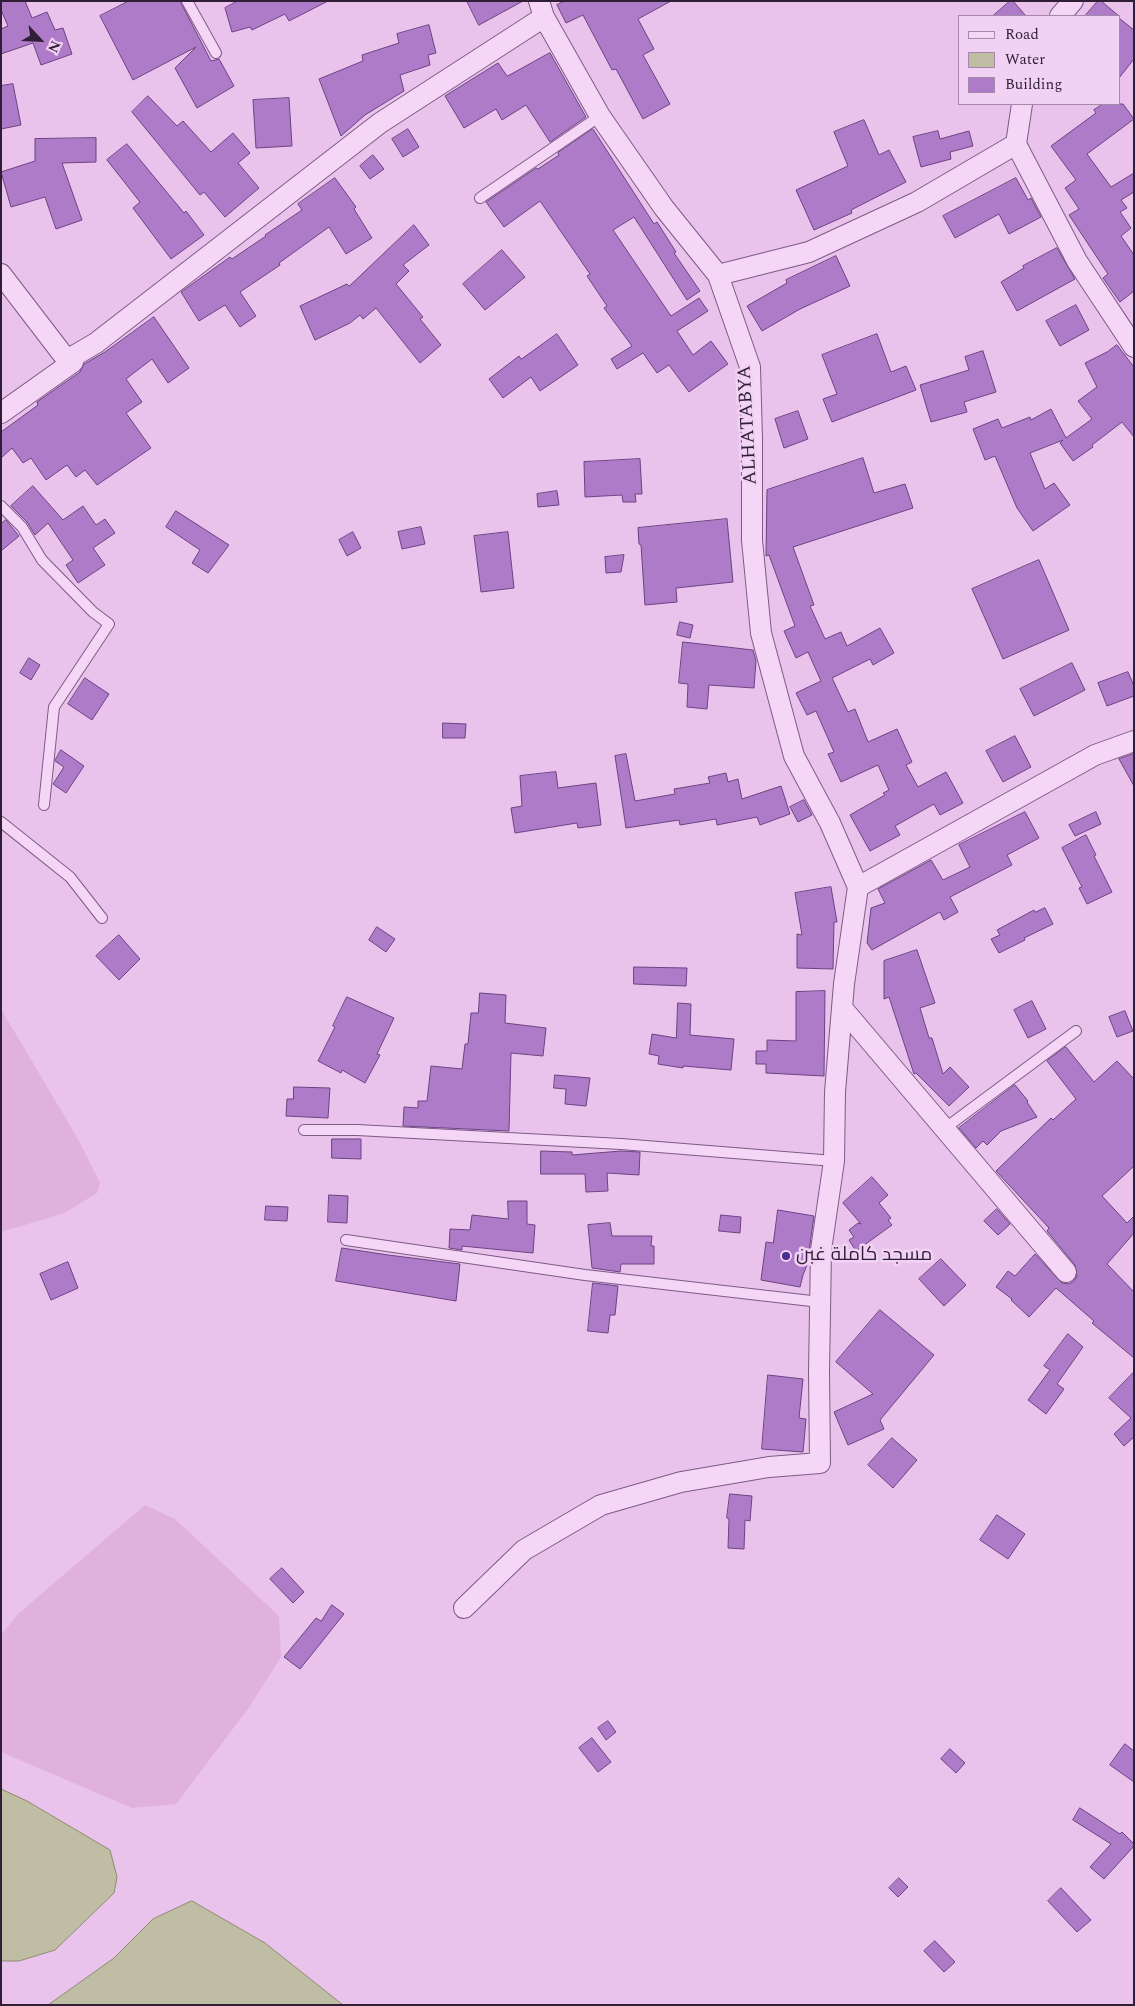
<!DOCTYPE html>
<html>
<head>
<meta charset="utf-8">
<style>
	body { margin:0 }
	#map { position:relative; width:1135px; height:2006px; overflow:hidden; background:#eac3ec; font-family:Spectral,serif }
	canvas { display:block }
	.frame { position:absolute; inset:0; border:2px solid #2f1e36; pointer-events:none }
	.legend { position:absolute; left:958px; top:15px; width:162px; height:90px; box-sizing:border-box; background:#f2d2f4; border:1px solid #a48aa8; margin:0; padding:6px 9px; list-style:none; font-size:15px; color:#2f1e36 }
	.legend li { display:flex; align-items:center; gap:10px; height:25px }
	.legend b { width:25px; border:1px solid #a48aa8 }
	.north { position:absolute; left:15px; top:15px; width:50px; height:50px; -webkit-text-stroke:4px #f2d2f4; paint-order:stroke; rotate:115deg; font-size:14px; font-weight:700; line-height:20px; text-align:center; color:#2f1e36 }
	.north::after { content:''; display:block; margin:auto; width:18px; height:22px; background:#2f1e36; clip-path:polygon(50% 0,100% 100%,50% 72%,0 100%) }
</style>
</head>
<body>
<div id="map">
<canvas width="1135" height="2006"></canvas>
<div class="frame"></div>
<ul class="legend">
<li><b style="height:6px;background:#f5d6f7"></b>Road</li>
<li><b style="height:14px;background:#bfbea5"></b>Water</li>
<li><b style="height:14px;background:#ae7bc8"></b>Building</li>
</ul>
<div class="north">N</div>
</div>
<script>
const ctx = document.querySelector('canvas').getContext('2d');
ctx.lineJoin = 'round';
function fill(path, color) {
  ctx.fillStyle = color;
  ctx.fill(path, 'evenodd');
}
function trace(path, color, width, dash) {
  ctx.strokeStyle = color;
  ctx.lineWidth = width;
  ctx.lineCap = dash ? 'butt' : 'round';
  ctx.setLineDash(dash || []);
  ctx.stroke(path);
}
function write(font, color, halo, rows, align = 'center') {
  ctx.font = font + ' Spectral,Cairo,serif';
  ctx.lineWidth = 5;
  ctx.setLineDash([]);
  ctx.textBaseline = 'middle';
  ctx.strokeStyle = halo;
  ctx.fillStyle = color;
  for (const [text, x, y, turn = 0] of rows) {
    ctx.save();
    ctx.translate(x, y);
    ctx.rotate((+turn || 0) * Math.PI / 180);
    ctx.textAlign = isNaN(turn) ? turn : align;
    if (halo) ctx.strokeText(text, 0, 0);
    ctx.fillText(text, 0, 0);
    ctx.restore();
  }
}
fill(new Path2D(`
	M1,1009l77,130 22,44 -3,10 -32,20 -64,19z
	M145,1505l30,14 104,97 2,41 -33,52 -72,95 -44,4 -131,-56v-117l17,-21z`), '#e1b1dd');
const water = new Path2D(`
	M1,1789l26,12 83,49 7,27 -3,16 -59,57 -36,11h-18z
	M192,1901l73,42 78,62h-295l66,-47 39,-39z`);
fill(water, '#bfbea5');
trace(water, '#8c8c6c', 1);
const building = new Path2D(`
	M1,1h24l7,17 15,-6 8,18 8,-2 9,26 -31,11 -8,-22 -32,11v-25l7,-3 -7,-16z
	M129,1h51l31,60 8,-2 15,27 -37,22 -22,-40 21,-21 -63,33 -33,-64z
	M238,1h90l-39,20 -4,-7 -33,16 -2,-3 -18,5 -7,-24z
	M467,1h56l-44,24z
	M565,1h106l-33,18 16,30 -11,6 27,49 -27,15 -27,-50 -4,1 -29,-55 -17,8 -9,-18z
	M1010,1h3l13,15h-33z
	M1098,1h3l18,15h-34z
	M1119,18l15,12v29l-15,19z
	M429,25l7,28 -8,2 2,10 -30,10 4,16 -39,24 -24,21 -22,-57 44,-18 -1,-6 37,-12 -2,-9z
	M550,53l36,64 -36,25 -24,-37 -24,15 -6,-11 -32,19 -19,-32 53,-33 9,13z
	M13,84l8,41 -20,4v-43z
	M148,96l29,30 6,-5 28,31 22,-19 17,20 -12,10 21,25 -34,29 -21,-25 -4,3 -68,-83z
	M289,98l3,48 -36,2 -3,-48z
	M1103,104h20l11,15 -47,35 24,33 23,-14v19l-13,8 6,8 -7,4 11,16 -10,8 13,19v36l-14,11 -17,-24 5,-4 -39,-59 10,-6 -14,-21 11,-8 -25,-34 45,-33 -2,-3z
	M864,120l15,35 10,-5 17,32 -55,28 1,3 -38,17 -18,-40 52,-24 -14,-34z
	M408,129l11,18 -16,10 -11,-18z
	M593,129l61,95 3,-2 19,30 -2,1 26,38 -13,9 -53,-83 -21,13 58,86 28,-18 9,13 -31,20 16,24 18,-14 17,23 -39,28 -20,-27 -12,8 -14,-20 -26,16 -6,-10 21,-13 -28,-38 3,-2 -20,-30 3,-2 -50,-73 -36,26 -18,-25 50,-34 2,1 21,-14 -1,-2z
	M938,131l2,8 29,-8 4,15 -23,6 1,7 -30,8 -8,-30z
	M96,138v24l-34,1 20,57 -26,9 -11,-32 -34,10 -10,-35 34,-11v-22z
	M127,144l57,69 2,-2 18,24 -33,24 -38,-51 7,-6 -33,-42z
	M373,155l11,14 -14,10 -10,-13z
	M335,178l21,29 -2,2 18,29 -26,16 -17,-27 -50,36 1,2 -40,27 16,24 -16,11 -15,-22 -26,16 -18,-29 49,-35 2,2 34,-23 -1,-1 37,-25 -4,-6z
	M1016,178l12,22 3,-2 10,19 -32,17 -10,-20 -44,24 -12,-22z
	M414,225l15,20 -26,20 6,6 -13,13 27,33 -3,2 21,26 -21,18 -44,-55 -13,11 -3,-4 -10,8 -35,17 -15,-34 47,-22 2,2z
	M1057,248l18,31 -58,32 -16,-29 23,-14 -1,-2z
	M502,250l23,27 -40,33 -22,-26z
	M836,256l14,30 -50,23 -38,22 -15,-25 40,-23 -1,-3z
	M1076,305l13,25 -29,16 -14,-25z
	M154,317l35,51 -21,15 -16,-24 -26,20 16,23 -16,11 25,35 -54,37 -12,-15 -9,7 -9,-12 -21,15 -15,-22 -8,5 -11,-15 -11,10v-26l37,-27 -1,-3 43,-30 4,-8 21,-12z
	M557,334l21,31 -38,26 -9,-14 -28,21 -14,-19 30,-23 2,3z
	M877,334l14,38 15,-6 10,24 -84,32 -9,-23 14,-5 -15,-39z
	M1117,345l17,22v70l-12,-15 -30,23 1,2 -20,14 -13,-18 3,-3 -33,13 15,36 9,-6 16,22 -37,26 -16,-23 -22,-52 -10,4 -12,-31 25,-10 4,9 28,-11 1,3 20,-11 15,29 26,-19 -14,-18 19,-14 -12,-24 22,-11z
	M983,351l13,41 -32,10 3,10 -36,10 -11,-37 49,-15 -4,-13z
	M798,411l10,28 -24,9 -9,-29z
	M863,458l11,35 31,-9 8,24 -120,39 21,58 -4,1 15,33 16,-7 6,14 33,-18 14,25 -21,12 -3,-6 -38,19 16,34 7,-3 13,33 29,-13 15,33 -6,3 12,22 28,-15 17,31 -23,12 -6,-11 -39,22 5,9 -30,16 -20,-36 35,-20 -2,-2 6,-3 -11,-25 -37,17 -13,-28 6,-2 -18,-41 -9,4 -11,-22 25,-12 -13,-29 -12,6 -12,-27 11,-5 -26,-71 -3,1 1,-66z
	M640,459l2,35h-7l1,8h-13l-1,-7 -37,2 -1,-35z
	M33,486l30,34 20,-14 13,19 9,-6 10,14 -22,15 12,17 -27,18 -12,-18 7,-5 -25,-37 -13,12 -8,-13 -16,-16z
	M557,491l2,14 -21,2 -1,-13z
	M176,511l53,34 -21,28 -16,-10 8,-13 -34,-23z
	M727,519l6,63 -57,6 1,14 -32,3 -4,-60 -2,-1 -1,-16z
	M6,520l13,16 -18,15v-27z
	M421,527l4,17 -23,5 -4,-17z
	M353,532l8,16 -14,8 -8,-16z
	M508,532l6,56 -33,4 -7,-56z
	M624,555l-3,17 -15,1 -1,-16z
	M1039,560l30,70 -66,29 -31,-70z
	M680,622l13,3 -3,13 -13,-3z
	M683,642l70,8 3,11 -2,27 -45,-3 -2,24 -20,-2 1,-23 -9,-1z
	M29,658l11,7 -9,15 -11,-7z
	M1072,663l13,27 -51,26 -14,-27z
	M1128,672l6,14v10l-27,10 -9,-23z
	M85,678l24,16 -17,26 -24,-16z
	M443,723l23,1 -1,14h-22z
	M1015,736l16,31 -28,15 -17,-31z
	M61,750l23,16 -18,27 -13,-9 11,-17 -9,-6z
	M626,754l9,47 40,-7 -1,-5 36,-6 -2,-6 18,-4 2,9 10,-3 4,20 39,-13 9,28 -30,11 -3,-8 -40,8 -1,-6 -36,6 -1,-5 -53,8 -11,-72z
	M1134,754v32l-15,-27z
	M556,772l2,16 38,-5 5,42 -23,3 -1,-5 -62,10 -4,-25 11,-2 -2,-30z
	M804,800l8,15 -14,7 -8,-15z
	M1025,812l14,26 -32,17 5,10 -62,32 8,15 -14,8 -4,-8 -68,38 -5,-7 4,-35 14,-5 -7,-14 53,-29 12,20 27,-13 -11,-22z
	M1096,812l5,12 -26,12 -6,-11z
	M1086,835l10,20 -2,1 18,36 -25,12 -8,-16 3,-1 -20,-39z
	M831,887l6,35h-3l-1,47 -36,-1v-34l5,1 -7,-42z
	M1045,908l8,16 -29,14 1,2 -26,13 -8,-14 9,-4 -3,-5 37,-20 1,2z
	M377,927l18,12 -9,13 -17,-12z
	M119,935l21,24 -21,21 -23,-24z
	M917,950l18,53 -15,5 9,30h3l11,36 7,-7 19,20 -20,19 -33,-33 -2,1 -25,-77 -5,2v-38z
	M634,967l53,1 -1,18 -52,-2z
	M825,991l-1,85 -58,-3v-9h-10v-13h11v-11l29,1v-49z
	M480,993l26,2 -1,28 41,5 -3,28 -32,-3 -2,78 -106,-5 1,-19 14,1v-7h9l4,-35 31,3 3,-25h3l3,-31h7z
	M347,997l47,21 -17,36 3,1 -15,28 -23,-13 -1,3 -23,-12 17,-34 -2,-1z
	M1032,1001l14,28 -18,9 -14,-28z
	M678,1003l13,1 -1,31 44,4 -3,31 -48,-4v2l-25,-4 1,-8 -10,-2 3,-20 24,4z
	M1125,1011l8,20 -16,6 -8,-20z
	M1066,1047l28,35 23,-21 17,18v87l-32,30 25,27 7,-7v17l-27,31 27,28v66l-42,-35 2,-2 -38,-33 -27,29 -18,-17 1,-1 -16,-12 12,-16 7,5 20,-22 27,29 7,1 5,-3 3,-5 -2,-11 -28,-34 2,-3 -53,-57 55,-53 2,2 23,-21 -29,-38z
	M555,1075l35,3 -4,28 -21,-2 1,-15 -12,-1z
	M1015,1085l13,16 -1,1 10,15 -36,14 -14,14 -4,-4 -7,7 -17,-20z
	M294,1087l36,1 -2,30 -42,-2 1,-17h6z
	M332,1139h29v20l-29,-1z
	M541,1151l31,1v3l49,-4 19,1 -1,23 -32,-2 1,18 -22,1 -1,-18h-44z
	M872,1177l16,18 -9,8 12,15 -3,2 4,5 -36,26 -7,-11 5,-3 -5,-7 9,-7 3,1 -18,-21z
	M329,1195l19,1 -1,27 -19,-1z
	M508,1201h19v23l8,1 -2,28 -71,-7v4l-13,-2 1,-19 20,1 2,-15 36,4z
	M266,1206l22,1 -1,14 -22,-1z
	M997,1209l13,15 -12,11 -14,-14z
	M778,1210l36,6 -7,49 -4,10 -3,12 -39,-7 5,-38 7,1z
	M721,1215l20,2 -1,16 -21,-2z
	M610,1223l2,13h40l-1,10h3v18h-33l-1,8 -28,-4 -4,-43z
	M342,1248l46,7 72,9 -4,37 -120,-20z
	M941,1259l25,26 -22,21 -25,-27z
	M68,1262l10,26 -27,12 -11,-26z
	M593,1283l25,3 -3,29h-5l-2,18 -20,-2z
	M880,1310l54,45 -54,65 4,9 -36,16 -14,-33 39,-18 -37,-32z
	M1068,1334l15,13 -26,37 7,5 -18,25 -18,-14 22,-30 -6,-4z
	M1134,1372v65l-10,9 -10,-12 17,-16 -22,-20z
	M768,1375l35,4 -4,39 7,1 -3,33 -41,-3z
	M892,1438l25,22 -24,28 -25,-23z
	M730,1494l22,2 -2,25 -5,-1 -1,29 -16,-1 1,-29 -2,-1z
	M997,1515l28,19 -17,25 -28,-19z
	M282,1568l22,24 -11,11 -23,-24z
	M332,1605l12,9 -44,55 -16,-12 32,-39 5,3z
	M608,1721l8,11 -10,8 -8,-12z
	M592,1738l19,24 -13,10 -19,-24z
	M1125,1744l9,7v31l-24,-17z
	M950,1749l15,14 -9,10 -15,-14z
	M1080,1808l40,26 2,-2 12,12v2l-30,33 -14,-12 21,-23 -38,-24z
	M899,1878l9,9 -10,10 -9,-9z
	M1061,1888l30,32 -14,12 -29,-31z
	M935,1941l20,21 -11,10 -20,-21z`);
fill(building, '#ae7bc8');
trace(building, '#6c4283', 1);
const service = new Path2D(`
	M187,1l29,52
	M480,198l120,-82
	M1,506l21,21 20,33 51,52 16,12 -55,83 -10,98
	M1,822l69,55 32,41
	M944,1129l132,-98
	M304,1130h53l264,14 213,17
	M346,1240l239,35 235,27`);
const minor = new Path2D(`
	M539,1l5,16 56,99 64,92 54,67 32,92 2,72v101l9,93 33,123 36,67 28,64
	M1060,16l13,-15
	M1016,144l61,117 57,86
	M1,274l66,86
	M718,275l91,-23 108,-50 99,-58 6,-40
	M1,413l72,-51 -6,-2 29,-17 284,-220 164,-106
	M858,887l237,-132 39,-14
	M843,1009l223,263
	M464,1608l60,-58 77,-45 80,-23 88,-15 51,-4 -1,-91 2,-122 13,-89 1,-69 9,-108 14,-97`);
trace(service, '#7c5b85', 12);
trace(minor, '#7c5b85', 22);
trace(service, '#f5d6f7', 10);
trace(minor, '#f5d6f7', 20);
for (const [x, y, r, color] of [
	[786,1256,5,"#462e91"]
]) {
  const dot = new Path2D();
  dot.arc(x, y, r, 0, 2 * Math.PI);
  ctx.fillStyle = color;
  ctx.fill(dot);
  trace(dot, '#f2d2f4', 2);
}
write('19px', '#2f1e36', '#f2d2f4', [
	["ALHATABYA",749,425,-93]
]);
write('19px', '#2f1e36', '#f2d2f4', [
	["مسجد كاملة غبن",796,1256]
], 'left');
</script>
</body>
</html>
